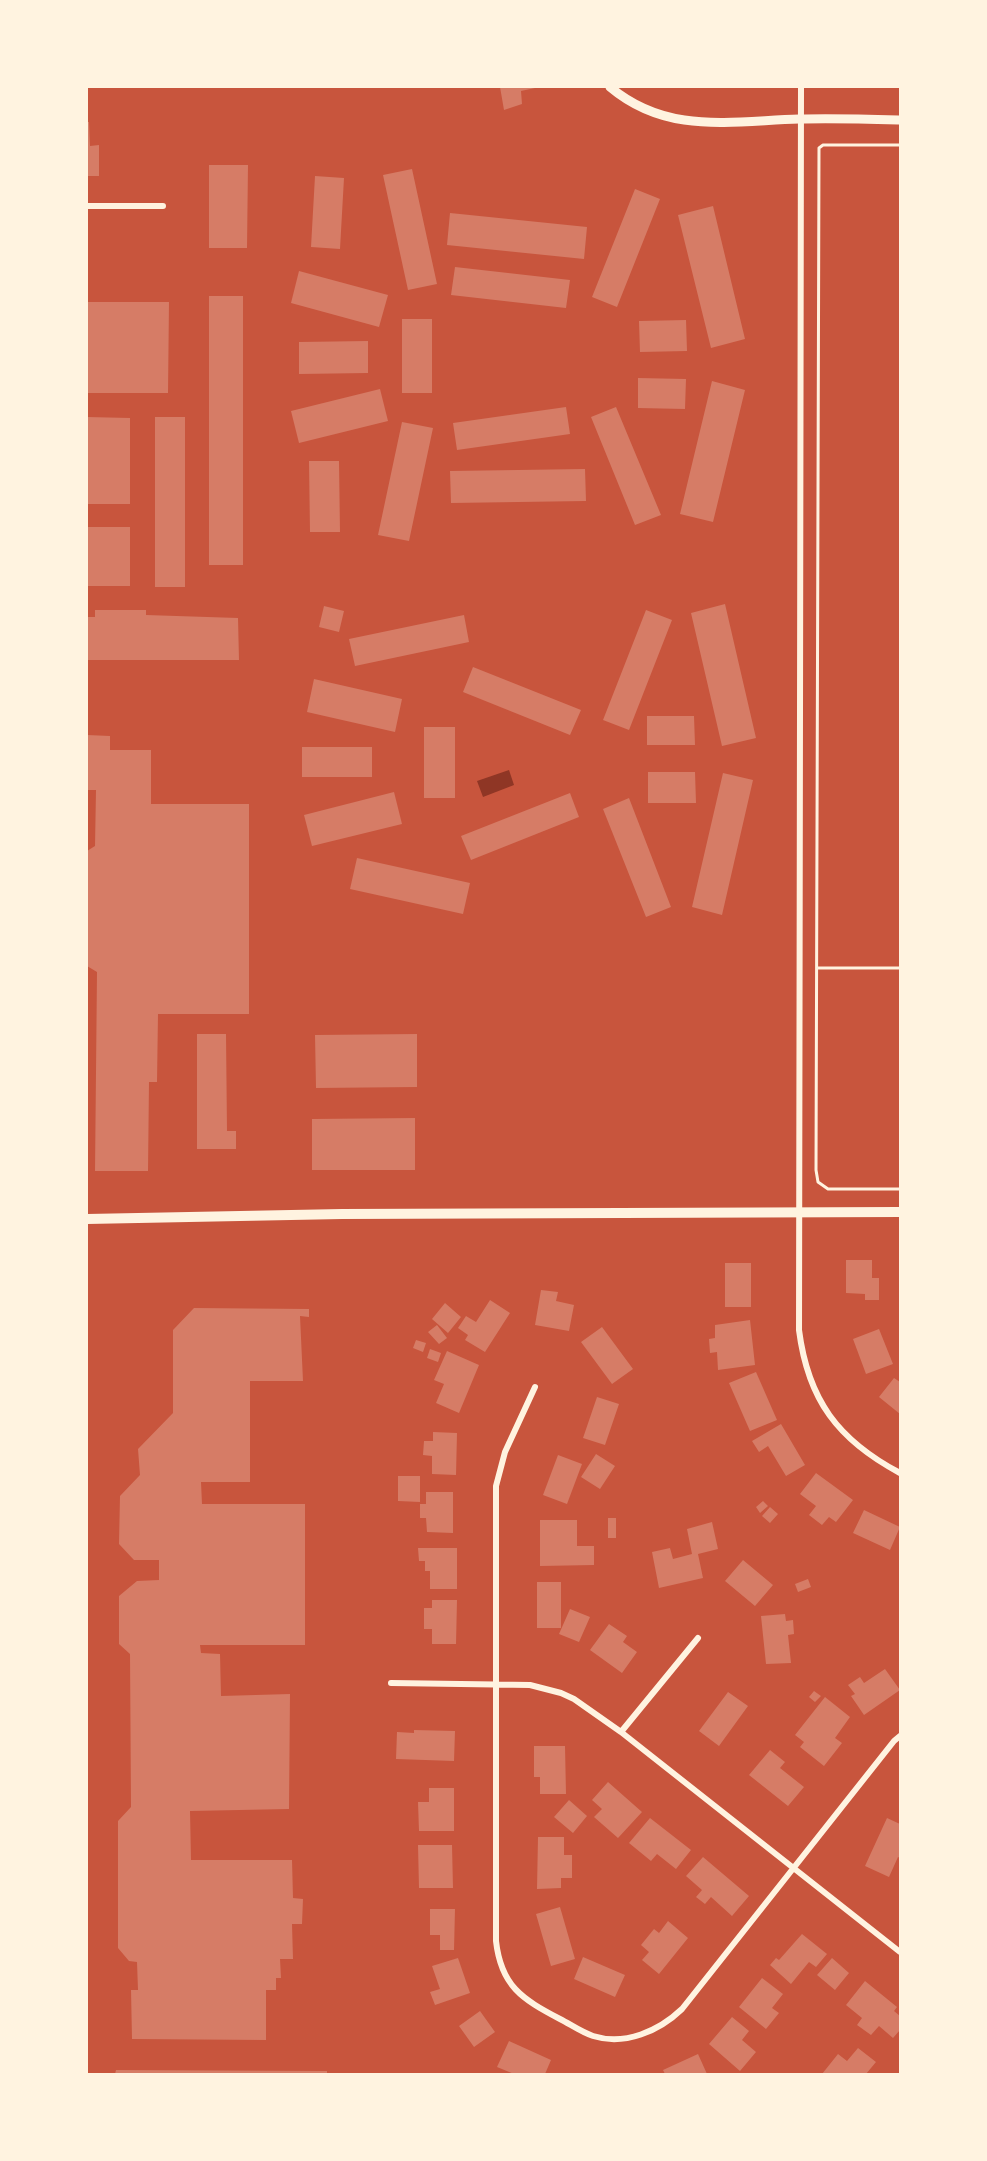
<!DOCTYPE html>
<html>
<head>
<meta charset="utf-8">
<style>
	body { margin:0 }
	#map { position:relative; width:987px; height:2161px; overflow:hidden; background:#c8553d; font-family:"Exo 2",sans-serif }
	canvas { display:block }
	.frame { position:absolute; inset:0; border:88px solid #fff3e0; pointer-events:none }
</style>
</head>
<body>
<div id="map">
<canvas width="987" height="2161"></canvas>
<div class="frame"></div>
</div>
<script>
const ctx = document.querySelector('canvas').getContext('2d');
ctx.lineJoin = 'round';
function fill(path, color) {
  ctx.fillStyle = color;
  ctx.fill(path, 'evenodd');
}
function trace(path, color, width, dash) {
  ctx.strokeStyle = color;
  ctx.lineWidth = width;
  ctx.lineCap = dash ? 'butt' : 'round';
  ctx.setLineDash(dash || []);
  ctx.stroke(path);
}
fill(new Path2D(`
	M509,770l5,15 -31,12 -6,-16z`), '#8f3625');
fill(new Path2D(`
	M500,87h35v1l-14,3 1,13 -18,6z
	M87,122h2l1,24 9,-1v31h-12z
	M209,165h39l-1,83h-38z
	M412,169l25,115 -29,6 -25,-115z
	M315,176l29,2 -4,71 -29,-2z
	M635,189l25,10 -43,108 -25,-10z
	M713,206l32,133 -34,9 -33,-133z
	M450,213l137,14 -3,32 -137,-14z
	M455,267l115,13 -4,28 -115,-13z
	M299,271l89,24 -9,32 -88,-24z
	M209,296h34v269h-34z
	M87,302h82l-1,91h-81z
	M402,319h30v74h-30z
	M686,320l1,31 -47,1 -1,-31z
	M368,341v32l-69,1v-32z
	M638,378l48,1 -1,30 -47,-1z
	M712,381l33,9 -32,132 -33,-8z
	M380,389l8,32 -89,22 -8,-32z
	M566,407l4,27 -113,16 -4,-27z
	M616,407l45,108 -26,10 -44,-108z
	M87,417l43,1v86h-43z
	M155,417h30v170h-30z
	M402,422l31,6 -24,113 -31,-6z
	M309,461h30l1,71h-30z
	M585,469l1,32 -135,2 -1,-32z
	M87,527h43v59h-43z
	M725,604l31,134 -34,8 -31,-133z
	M324,606l20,5 -5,21 -20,-5z
	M95,610h51v5l92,3 1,42h-152v-43h8z
	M646,610l26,10 -43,110 -26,-10z
	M464,615l5,27 -114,24 -6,-27z
	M473,667l108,43 -11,25 -107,-43z
	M314,679l88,20 -7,33 -88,-20z
	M647,716h47l1,29h-48z
	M424,727h31v71h-31z
	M87,735l23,1v14h41v54h98v210h-91l-1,68h-8l-1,89h-53l2,-199 -10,-6v-115l8,-5 1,-56h-9z
	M302,747h70v30h-70z
	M648,772h47l1,31h-48z
	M723,773l30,7 -31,135 -30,-8z
	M394,792l8,32 -90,22 -8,-31z
	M570,793l9,24 -108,43 -10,-24z
	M629,798l42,109 -25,10 -43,-108z
	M357,858l113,25 -7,31 -113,-25z
	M197,1034h29l1,97h9v18h-39z
	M417,1034v53l-101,1 -1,-53z
	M415,1118v52h-103v-51z
	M846,1260h26v18h7v22h-14v-6l-19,-1z
	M725,1263h26v44h-26z
	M541,1290l17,2 -2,9 18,4 -5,26 -34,-6z
	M490,1300l20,13 -25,39 -20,-12 3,-5 -10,-7 8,-12 10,6z
	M445,1303l16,14 -13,16 -16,-14z
	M194,1308l115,1v8l-9,-1 3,65h-53v101h-49l1,22h103v141h-105l1,8 19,1 1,42 69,-2 -1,115 -99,2 1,49h101l1,38 10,1 -1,25h-10l1,35h-13l1,19h-5v12h-10v50l-134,-1 -1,-49h7l-1,-28 -8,-1 -11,-13v-127l13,-14 -1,-153 -11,-10v-48l18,-15 22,-1v-20h-25l-15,-16 1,-48 20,-21 -2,-26 35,-36v-83z
	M750,1320l5,45 -37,5 -1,-18 -7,1 -1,-14 6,-1v-13z
	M437,1325l10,13 -8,6 -11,-12z
	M602,1327l31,42 -21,15 -31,-42z
	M879,1329l14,35 -27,10 -13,-35z
	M416,1340l10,3 -3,9 -10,-4z
	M430,1349l11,4 -3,9 -11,-4z
	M447,1351l32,14 -20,48 -23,-10 8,-19 -10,-4z
	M756,1372l21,48 -27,11 -21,-48z
	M894,1378l6,4v32l-21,-17z
	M597,1397l22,7 -14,41 -22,-7z
	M781,1424l24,41 -19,11 -18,-30 -9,6 -7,-11z
	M433,1432l24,1 -1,42 -24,-1v-18l-9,-1 1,-14h9z
	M596,1454l19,12 -15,23 -19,-12z
	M558,1455l24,9 -15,40 -24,-9z
	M816,1473l37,27 -17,22 -7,-5 -7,8 -13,-10 7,-9 -16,-12z
	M398,1476h22v26l-22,-1z
	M426,1492h27v41l-26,-1 -1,-14h-6v-14h6z
	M763,1501l5,5 -8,7 -4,-6z
	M770,1507l8,7 -8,9 -8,-7z
	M864,1510l36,17 -10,23 -37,-17z
	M608,1518h8v20h-8z
	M540,1520h37v26h17v19l-54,1z
	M712,1522l6,27 -20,5 5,24 -44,10 -7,-36 18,-4 3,11 19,-5 -5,-25z
	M418,1548h39v41h-27v-18h-5v-10h-6z
	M743,1560l30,25 -18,21 -30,-25z
	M808,1579l3,8 -13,5 -3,-8z
	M537,1582h24v46h-24z
	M432,1600h25l-1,44h-24v-15h-8v-21h8z
	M570,1609l20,8 -11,25 -20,-8z
	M785,1614l1,7 7,-1 1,14 -6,1 3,28 -25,1 -5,-48z
	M609,1624l18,12 -4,6 14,10 -15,21 -32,-23z
	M885,1669l15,21 -36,25 -13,-19 4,-2 -7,-9 12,-8 4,6z
	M814,1691l7,5 -6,6 -6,-5z
	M728,1692l20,14 -29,40 -20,-15z
	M825,1697l25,20 -15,21 7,5 -18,23 -24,-19 4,-5 -9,-7z
	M414,1730l41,1 -1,30 -58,-2 1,-27 17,1z
	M534,1746h31l1,48h-26v-17h-6z
	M770,1750l15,12 -5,6 24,19 -16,19 -39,-31z
	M608,1782l34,30 -24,26 -24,-21 8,-8 -10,-9z
	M429,1788h25v43h-35l-1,-29h11z
	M569,1800l18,16 -14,17 -19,-16z
	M650,1818l41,32 -15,19 -19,-15 -6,7 -22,-18z
	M887,1818l13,6v34l-2,-1 -9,20 -24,-11z
	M538,1837h26v18h8v23h-11v10l-24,1z
	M418,1845h34l1,43h-34z
	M703,1857l46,39 -17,20 -21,-19 -6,7 -9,-7 6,-7 -16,-14z
	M560,1907l15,52 -24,7 -15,-52z
	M430,1909h25l-1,41h-14v-15h-10z
	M668,1921l20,17 -29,36 -17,-14 7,-8 -8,-7 13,-16 5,4z
	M802,1934l25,20 -11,13 -7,-5 -18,22 -21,-19 6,-7 3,2z
	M583,1957l42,18 -10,22 -41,-18z
	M458,1958l12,35 -35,12 -5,-13 10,-3 -8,-23z
	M832,1958l17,15 -14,17 -18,-15z
	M762,1978l21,16 -11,14 7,5 -13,16 -27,-22z
	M865,1981l32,26 -3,4 6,5v14l-7,8 -14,-12 -8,9 -14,-10 5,-7 -16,-13z
	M480,2011l15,21 -21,15 -15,-21z
	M732,2017l17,14 -7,9 14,12 -16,19 -31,-27z
	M509,2041l42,19 -6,14h-31l-17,-7z
	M858,2048l18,14 -10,12h-44l16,-20 9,7z
	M698,2054l9,20h-42l-2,-4z
	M116,2070l211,1v3h-212z`), '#d67c66');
trace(new Path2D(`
	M900,145h-77l-4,3 -3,1022 2,12 10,7h72
	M817,968h83`), '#fff3e0', 3);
trace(new Path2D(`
	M801,87l-2,1243c9,70 39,110 101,143
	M87,206h76
	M535,1387l-30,65 -9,34v455c5,45 26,58 64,78 10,5 21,13 33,17 32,10 66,-5 89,-27l212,-268 6,-5
	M391,1683l139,2 31,8 13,6 47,33 279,220
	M621,1732l77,-94`), '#fff3e0', 6);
trace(new Path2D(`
	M610,87c57,48 120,34 189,32 34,-1 67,0 101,1`), '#fff3e0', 9);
trace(new Path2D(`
	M87,1219l255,-5 558,-2`), '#fff3e0', 10);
</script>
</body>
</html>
